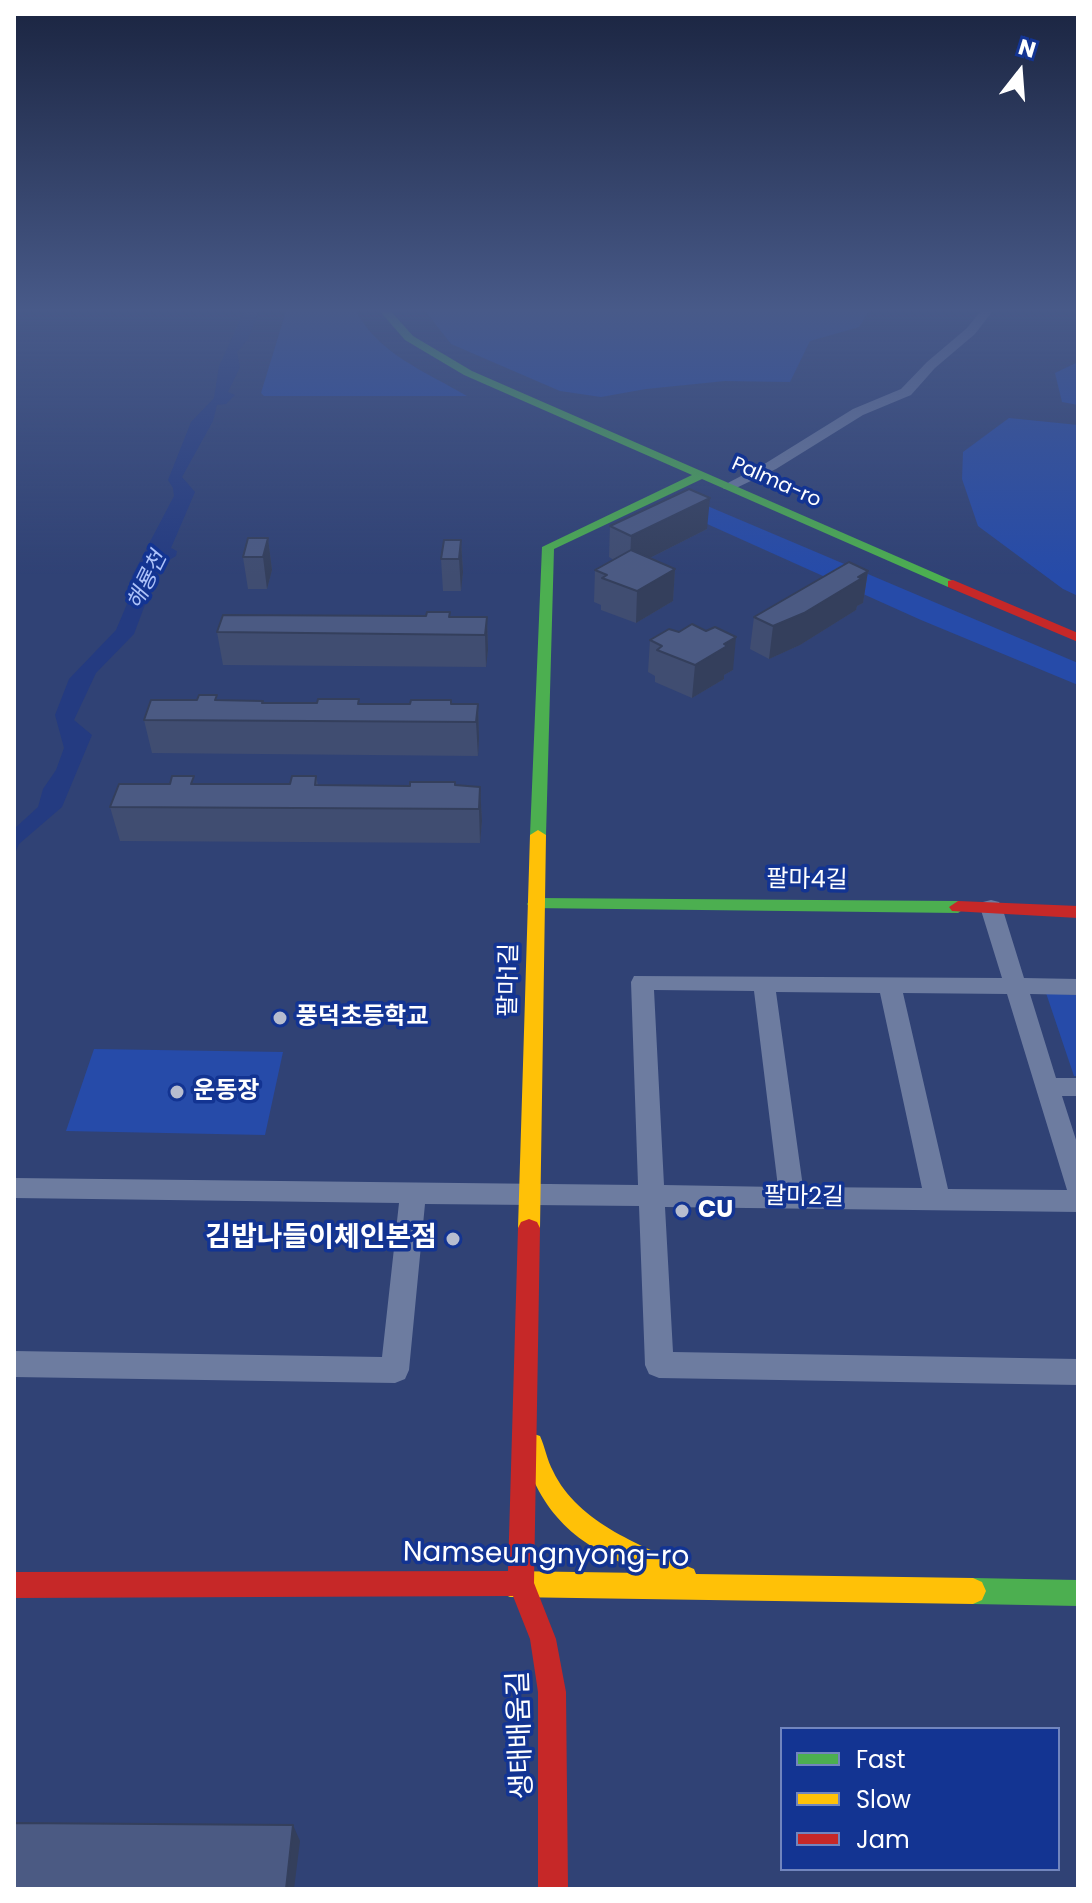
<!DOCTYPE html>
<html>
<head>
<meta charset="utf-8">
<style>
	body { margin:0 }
	#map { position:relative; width:1092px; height:1903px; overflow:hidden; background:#304275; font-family:Poppins,sans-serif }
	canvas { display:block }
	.frame { position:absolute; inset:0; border:16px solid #fff; pointer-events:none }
	.legend { position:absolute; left:780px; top:1727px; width:280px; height:144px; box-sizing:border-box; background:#133492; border:2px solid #7185be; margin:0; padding:10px 14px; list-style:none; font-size:24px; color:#fff }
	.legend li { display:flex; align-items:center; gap:16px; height:40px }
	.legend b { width:40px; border:2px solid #7185be }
	.north { position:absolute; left:980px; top:32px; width:80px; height:80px; -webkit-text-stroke:6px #133492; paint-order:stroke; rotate:17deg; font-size:22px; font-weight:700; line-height:32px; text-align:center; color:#fff }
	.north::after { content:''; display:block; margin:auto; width:28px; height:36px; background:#fff; clip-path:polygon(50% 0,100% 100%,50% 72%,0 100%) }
</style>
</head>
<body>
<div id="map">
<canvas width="1092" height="1903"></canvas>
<div class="frame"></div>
<ul class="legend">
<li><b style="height:10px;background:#4caf50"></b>Fast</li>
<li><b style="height:10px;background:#ffc107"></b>Slow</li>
<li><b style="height:10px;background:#c62828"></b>Jam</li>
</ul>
<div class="north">N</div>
</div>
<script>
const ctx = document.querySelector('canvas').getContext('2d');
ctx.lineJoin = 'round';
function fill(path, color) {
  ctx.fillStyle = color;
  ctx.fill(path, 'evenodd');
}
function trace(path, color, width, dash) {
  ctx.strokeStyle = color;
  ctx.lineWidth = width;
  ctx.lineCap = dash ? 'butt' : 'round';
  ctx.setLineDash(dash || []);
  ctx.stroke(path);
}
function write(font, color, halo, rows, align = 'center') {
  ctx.font = font + ' Poppins,"Noto Sans KR",sans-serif';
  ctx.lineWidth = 7;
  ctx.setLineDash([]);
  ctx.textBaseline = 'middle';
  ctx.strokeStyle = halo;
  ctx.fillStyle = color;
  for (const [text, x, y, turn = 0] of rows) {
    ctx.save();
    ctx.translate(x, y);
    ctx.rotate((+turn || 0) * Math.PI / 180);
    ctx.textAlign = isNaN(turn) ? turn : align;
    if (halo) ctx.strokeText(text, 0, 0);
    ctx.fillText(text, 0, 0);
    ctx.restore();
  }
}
fill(new Path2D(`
	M287,308h68c19,44 73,65 112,88h-203l-3,-3z
	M423,308h448l-12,19 -49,14 -20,41 -65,-1 -79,8 -45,8 -41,-6 -109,-47z
	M1078,362v43l-16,-3 -7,-29z
	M1009,418l69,7v171l-15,-7 -85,-63 -16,-47 1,-27z
	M705,505l373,158v22l-157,-65 -245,-110z
	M1046,993l32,2v81h-4z
	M94,1049l189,3 -18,83 -199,-4z`), '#264ba9');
fill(new Path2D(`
	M246,308h14l-12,31 -11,13 3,15 -12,25 7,3 -9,9 -9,1 -4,16 -31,56 13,15 -24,56 6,3 -1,5 -10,6 -11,16 -21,56 -38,39 -22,47 18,15 -30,72 -43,37 -5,12v-27l24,-22 5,-18 13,-19 8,-22 -9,-33 14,-36 47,-49 11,-26 5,-28 42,-80 -1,-8 -5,-8 23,-58 23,-24 5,-32z`), '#243b81');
fill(new Path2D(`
	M983,308h12l-20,26 -40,34 -24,27 -48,20 -87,54 -42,20h-10l-2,-3 44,-23 87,-54 48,-20 26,-27 40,-34z
	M991,900l8,2 3,5 22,71 54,1v16l-48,-1 26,84h22v18h-16l16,50v66l-413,-5 8,145 405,7v26l-419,-7 -10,-4 -4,-9 -6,-159 -214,-2 -16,166 -4,9 -10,4 -381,-6v-26l368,6 17,-154 -385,-5v-20l624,7 -7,-203 3,-6 368,2 -22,-71 3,-5zM654,990l100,1 24,196 -114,-2zM776,992l104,1 42,195 -119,-1zM903,993l104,1 60,196 -119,-1z`), '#6d7ca0');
fill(new Path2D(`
	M377,308h11l25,28 59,35 488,213 -2,3h-10l-246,-108 -148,70 -8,286 -8,5 -6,-1 -2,-4 12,-288 150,-72 -228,-100 -59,-35z
	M536,898l422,3 9,6 -9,6 -428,-5 -3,-4 3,-4z
	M973,1578l105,2v26l-105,-2 -9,-4 -4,-9 4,-9z`), '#4caf50');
fill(new Path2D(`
	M538,830l8,5 -6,393 -3,6 -8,3 -8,-3 -3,-6 12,-393z
	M531,1433l9,3c5,11 7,24 13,35 25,53 92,76 141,98l2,5 277,4 9,4 4,9 -4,9 -9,4 -463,-7 -9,-4 -4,-9 4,-9 9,-4 133,2c-71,-32 -99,-55 -124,-129l3,-8z`), '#ffc107');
fill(new Path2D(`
	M953,580l125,53v9l-130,-55v-6z
	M958,901l120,5v12l-126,-7 -3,-4z
	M529,1219l8,3 3,6 -6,355 22,56 10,53 2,197h-30v-197l-8,-53 -17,-43 -499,2v-26l494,-1 10,-343 3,-6z`), '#c62828');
fill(new Path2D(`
	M610,526l97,3 -57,29 25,11 -2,32 -37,22 -35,-13v-5l-7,-3 1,-32 19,-10 -5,-3z
	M268,538l4,32 -5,19h-19l-5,-32z
	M461,540l2,32 -2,19h-18l-2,-32z
	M868,571l-5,32 -6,3 -1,4 -56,35 -31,14 -19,-10 4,-32z
	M450,617h37l1,33 -2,17 -263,-2 -6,-33z
	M650,640l83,30 -9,5v4l-32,19 -37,-16v-6l-7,-4z
	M359,699v5h119l1,34 -1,18 -326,-3 -8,-33 74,-20 45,1v2h54z
	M316,776l2,9 92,1 45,-1 25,2 2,34 -2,22 -360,-2 -10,-34 85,-23h95z`), '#404d71');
fill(new Path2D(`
	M710,498l-3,31 -77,39 1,-32z
	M268,538l4,32 -5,19 -4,-32z
	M461,540l2,32 -2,19 -2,-32z
	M675,569l-2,32 -37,22 1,-32z
	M868,571l-5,32 -6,3 -1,4 -56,35 -31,14 4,-33z
	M487,617l1,33 -2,17 -1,-32z
	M736,637l-3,33 -9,5v4l-32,19 3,-33 29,-21z
	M478,704l1,34 -1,18 -2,-34z
	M480,787l2,34 -2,22 -1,-34z
	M293,1825l7,16 -6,48h-8z`), '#343f5c');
const building = new Path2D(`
	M689,489l21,9 -79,38 -21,-10z
	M248,538h20l-5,19h-20z
	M444,540h17l-2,19h-18z
	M631,550l44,19 -38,22 -35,-13 5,-3 -12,-5z
	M849,562l19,9 -10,6 4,1 -58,35 -31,13 -19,-9z
	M427,612h23l-1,5h38l-2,18 -268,-3 6,-17 203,1z
	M692,624l14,7 9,-4 21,10 -12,7 3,2 -32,19 -38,-15 5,-4 -12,-6 19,-11 10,3z
	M199,695h18l-2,5 48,1 -1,2h55l1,-4h41l-1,5h52l1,-4h40v4h27l-2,18 -332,-2 7,-20h46z
	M172,776h22l-3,8h99l2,-8h24l-1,9 95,1v-4h45v3l25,2 -1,22 -369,-2 9,-23h51z
	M14,1823l279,2 -7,64h-272z`);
fill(building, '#4b5a83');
trace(building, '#343f5c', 2);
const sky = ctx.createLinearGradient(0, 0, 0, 575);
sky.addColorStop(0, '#1a2440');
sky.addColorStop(0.54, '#485a89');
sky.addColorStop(1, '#485a8900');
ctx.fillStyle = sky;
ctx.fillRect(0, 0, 1092, 575);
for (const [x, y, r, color] of [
	[280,1018,8,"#b7bdcf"],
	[177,1092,8,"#b7bdcf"],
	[682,1211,8,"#b7bdcf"],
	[453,1239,8,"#b7bdcf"]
]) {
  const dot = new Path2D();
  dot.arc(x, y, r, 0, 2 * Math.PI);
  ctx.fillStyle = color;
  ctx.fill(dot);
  trace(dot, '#133492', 3);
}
write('20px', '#fff', '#133492', [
	["Palma-ro",776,483,24]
]);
write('italic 22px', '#adc2f9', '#133492', [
	["해룡천",148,581,-64]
]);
write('24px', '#fff', '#133492', [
	["팔마4길",807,881,1],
	["팔마1길",510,980,-89],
	["팔마2길",804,1198,1]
]);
write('bold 24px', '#fff', '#133492', [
	["풍덕초등학교",296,1018],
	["운동장",193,1092],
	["CU",698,1211]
], 'left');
write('bold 28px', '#fff', '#133492', [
	["김밥나들이체인본점",437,1239]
], 'right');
write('28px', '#fff', '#133492', [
	["Namseungnyong-ro",546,1556,1],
	["생태배움길",522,1735,-92]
]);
</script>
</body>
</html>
